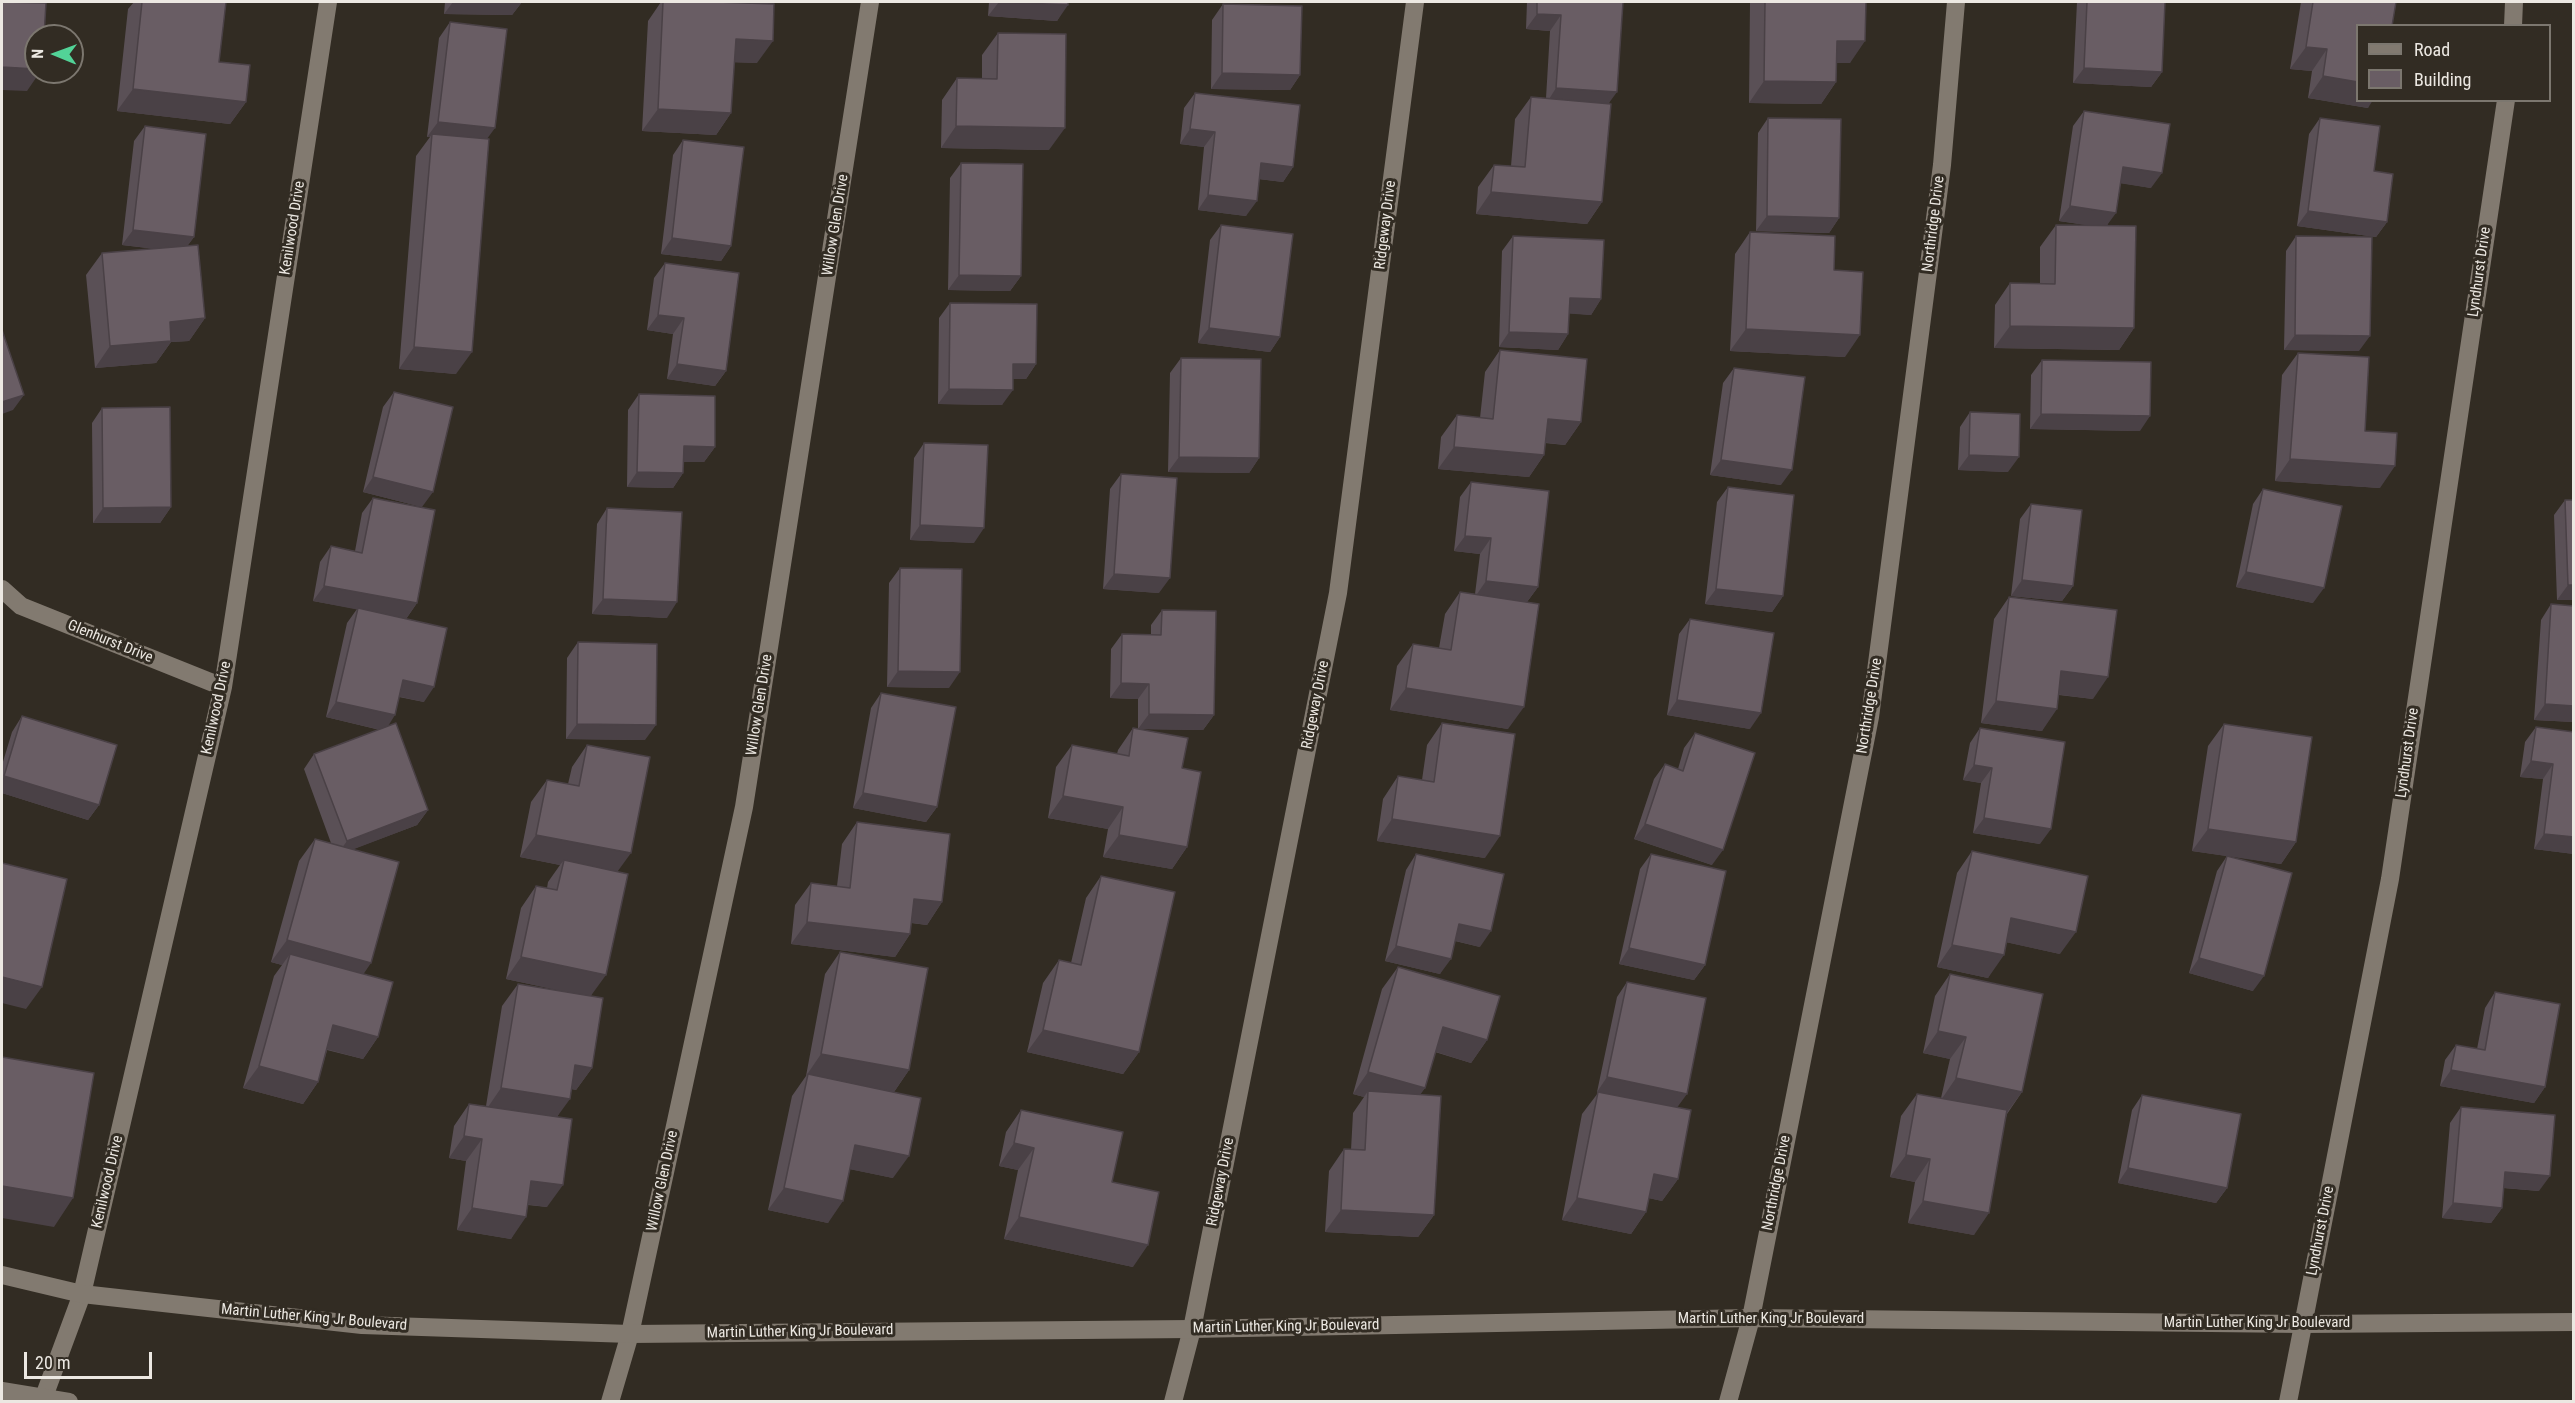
<!DOCTYPE html>
<html>
<head>
<meta charset="utf-8">
<style>
	body { margin:0 }
	#map { position:relative; width:2575px; height:1403px; overflow:hidden; background:#322c23; font-family:"Roboto Condensed",sans-serif }
	canvas { display:block }
	.frame { position:absolute; inset:0; border:3px solid #ece8e2; pointer-events:none }
	.legend { position:absolute; left:2356px; top:24px; width:195px; height:78px; box-sizing:border-box; background:#322c23; border:2px solid #7c776f; margin:0; padding:8px 10px; list-style:none; font-size:18px; color:#ece8e2 }
	.legend li { display:flex; align-items:center; gap:12px; height:30px }
	.legend b { width:30px; border:2px solid #7c776f }
	.north { position:absolute; left:24px; top:24px; width:60px; height:60px; box-sizing:border-box; background:#322c23; border:2px solid #7c776f; border-radius:50%; rotate:271deg; font-size:16px; font-weight:700; line-height:24px; text-align:center; color:#ece8e2 }
	.north::after { content:''; display:block; margin:auto; width:21px; height:27px; background:#52d397; clip-path:polygon(50% 0,100% 100%,50% 72%,0 100%) }
	.scale { position:absolute; left:24px; top:1352px; width:128px; height:27px; box-sizing:border-box; border:3px solid #ece8e2; border-top:0; padding-left:8px; font-size:18px; line-height:21px; white-space:nowrap; color:#ece8e2; -webkit-text-stroke:4px #322c23; paint-order:stroke }
</style>
</head>
<body>
<div id="map">
<canvas width="2575" height="1403"></canvas>
<div class="frame"></div>
<ul class="legend">
<li><b style="height:8px;background:#827a70"></b>Road</li>
<li><b style="height:16px;background:#695d64"></b>Building</li>
</ul>
<div class="north">N</div>
<div class="scale">20 m</div>
</div>
<script>
const ctx = document.querySelector('canvas').getContext('2d');
ctx.lineJoin = 'round';
function trace(path, color, width, dash) {
  ctx.strokeStyle = color;
  ctx.lineWidth = width;
  ctx.lineCap = dash ? 'butt' : 'round';
  ctx.setLineDash(dash || []);
  ctx.stroke(path);
}
function fill(path, color) {
  ctx.fillStyle = color;
  ctx.fill(path, 'evenodd');
}
function write(font, color, halo, rows, align = 'center') {
  ctx.font = font + ' "Roboto Condensed",sans-serif';
  ctx.lineWidth = 6;
  ctx.setLineDash([]);
  ctx.textBaseline = 'middle';
  ctx.strokeStyle = halo;
  ctx.fillStyle = color;
  for (const [text, x, y, turn = 0] of rows) {
    ctx.save();
    ctx.translate(x, y);
    ctx.rotate((+turn || 0) * Math.PI / 180);
    ctx.textAlign = isNaN(turn) ? turn : align;
    if (halo) ctx.strokeText(text, 0, 0);
    ctx.fillText(text, 0, 0);
    ctx.restore();
  }
}
trace(new Path2D(`
	M2513,26l1,-24
	M2,589l19,17 202,81
	M42,1402l40,-108 141,-607 105,-685
	M610,1402l20,-68 114,-527 126,-805
	M1173,1402l19,-73 146,-736 77,-591
	M1728,1402l23,-84 119,-601 72,-552 14,-163
	M2288,1402l102,-523 116,-779`), '#827a70', 18);
trace(new Path2D(`
	M2,1275l80,19 280,31 268,9 562,-5 559,-11 551,6 272,-2
	M2,1391l67,11`), '#827a70', 18);
fill(new Path2D(`
	M134,2h92l-7,60 27,40 -16,22 -113,-13 11,-102z
	M445,2h77l-10,13 -68,-1z
	M661,2h108l-1,1h-24l13,60 -23,-1 -3,51 -15,22 -74,-4 6,-110z
	M989,2h79l-11,19 -69,-5z
	M1527,2h96l-14,102 -7,98 -15,22 -111,-10 2,-27 16,-22 17,1 4,-47 16,-22 15,1 4,-67 -24,-2z
	M1750,2h116l-16,61h-13l-1,19 -15,22 -72,-1z
	M2077,2h88l-3,70 -11,15 -78,-4z
	M2301,2h95l-28,106 -60,-10 4,-27 -22,-2z
	M1223,4l77,71 -10,15 -79,-1 1,-69z
	M450,22l37,117 -31,235 -57,-5 17,-213 14,-19h-3l12,-99z
	M998,33l51,117 -108,-2 1,-48 15,-22 25,1v-24z
	M1195,93l98,74 -10,15 -24,-3 -13,37 -48,-6 6,-63 -24,-3 4,-36z
	M2084,111l67,77 -30,-5 -14,43 27,102 -15,22 -125,-2 1,-43 15,-22 30,1v-37l16,-22h31l-28,-4 14,-95z
	M1768,118l71,100 -10,15 -73,-2 2,-98z
	M2320,118l54,53 13,51 -11,15 -79,-11 12,-92z
	M145,126l49,111 -7,9 18,72 -16,23 -18,1 -15,21 -61,5 -9,-93 16,-22 54,-4 -34,-4 12,-104z
	M683,140l48,106 -10,15 -60,-7 12,-99z
	M961,163l60,113 -11,15 -62,-1 2,-112z
	M1221,225l59,112 -10,15 -72,-9 12,-103z
	M1750,232l84,38 11,87 -115,-6 5,-97z
	M1513,236l88,63 -10,16 -22,-2 -1,21 -10,16 -59,-3 3,-96z
	M2296,236l63,115 -75,-1 2,-99z
	M665,263l61,108 -11,15 -48,-7 6,-45 -26,-4 7,-52z
	M950,303l86,61 -10,15h-13l-11,26 -64,-1 1,-86z
	M1500,350l81,72 -16,23 -20,-2 -1,12 -15,22 -91,-8 3,-32 16,-22 23,3 5,-46z
	M2298,353l67,78 15,57 -105,-7 7,-106z
	M1181,358l78,100 -10,15 -81,-1 2,-99z
	M2042,360l98,71 -110,-2 1,-54z
	M1734,368l47,117 -71,-10 13,-92z
	M394,392l28,115 -59,-15 20,-85z
	M639,394l76,53 -11,15h-21v11l-10,15 -46,-1 1,-77z
	M102,408l69,99 -11,16h-67l-1,-100z
	M1970,412l38,60 -50,-2 2,-43z
	M924,443l50,100 -64,-3 4,-82z
	M1121,474l38,119 -56,-4 7,-100z
	M1471,482l67,105 -11,15 -19,127 -118,-19 7,-44 16,-22 26,4 6,-34 15,-22 15,2 5,-40 -26,-3 6,-54z
	M1728,487l55,109 -11,16 -67,-8 12,-102z
	M2263,489l50,114 -77,-16 17,-83z
	M373,498l44,105 -11,16 18,83 -25,-5 -12,30 41,83 -11,15 -64,24 10,125 15,63 -15,22 -36,-9 -9,32 -15,22 -60,-16 31,-112 8,-11 -11,-3 28,-101 16,-22 16,4 -27,-74 10,-15 66,-24 -54,-13 21,-94 10,-14 -44,-8 7,-39 11,-16 24,5 7,-38z
	M2565,500l9,100h-17l-3,-85z
	M2031,504l42,82 -11,15 -51,-5 9,-77z
	M607,508l60,110 -75,-4 5,-90z
	M900,568l49,120 -62,-1 2,-104z
	M2009,597l84,102 -34,-4 -17,36 -61,-8 13,-104z
	M2551,604l23,2v116l-40,-2 7,-100z
	M1162,610l52,105 -11,15 -65,-1 44,39 5,79 -15,22 -69,-12 5,-28 -60,-11 8,-51 16,-22 45,9 1,-4 15,-22 5,1v-30l-28,-1 1,-49 11,-15 29,1v-10z
	M1690,619l60,110 -83,-14 12,-81z
	M578,642l67,98 -79,-1 1,-81z
	M881,693l56,114 -11,15 -73,-14 18,-100z
	M22,716l77,89 -11,15 -86,-27v-28l10,-33z
	M1442,723l43,135 -108,-17 6,-42 15,-23 24,4 5,-35z
	M2224,724l72,118 -15,22 -51,-8 23,135 -64,-18 28,-102 10,-15 -35,-5 16,-105z
	M2536,727l38,5v122l-40,-5 9,-70 -23,-2 5,-35z
	M1980,728l60,116 -67,-11 8,-50 -18,-3 7,-37z
	M1695,733l17,132 -78,-26 20,-60 11,-15 13,5 6,-21z
	M587,745l31,127 -27,124 1,72 -16,22 -4,-1 -15,28 -10,90 -19,-2 -17,34 -54,-9 9,-69 -17,-3 5,-32 15,-22 17,2 16,-100 16,-22 49,8 -61,-13 15,-71 15,-22 11,2 1,-6 12,-17 -40,-8 11,-55 16,-22 21,4 4,-17z
	M857,822l85,80 -15,23 -16,-2 -1,11 -15,23 -104,-13 4,-39 16,-22 26,3 5,-42z
	M1972,851l88,103 -54,-12 -18,36 -51,-11 20,-94z
	M1416,854l64,93 -25,-6 -15,33 -55,-13 21,-91z
	M1651,854l54,111 -11,15 -75,-16 21,-95z
	M1101,876l38,176 -16,22 -96,-22 16,-69 16,-23 12,3 15,-65z
	M840,952l69,118 -15,22 -1,86 -43,-9 -22,54 -60,-13 24,-114 14,-20 19,-102z
	M1398,967l89,73 -16,23 -36,-11 -10,36 -5,6 14,121 -16,22 -93,-5 4,-61 15,-22 7,1 2,-37 11,-16 -11,-3 29,-105z
	M1950,974l72,118 -15,22 -33,121 -66,-12 7,-41 -25,-5 11,-61 16,-22 24,4 9,-39 -27,-6 12,-57z
	M1627,982l50,126 1,71 -16,22 -13,-3 -3,14 -15,22 -69,-14 20,-106 16,-21 -1,-1 20,-95z
	M2495,992l50,95 -11,16 -94,-17 5,-26 11,-15 21,4 8,-41z
	M2142,1095l85,93 -11,15 -98,-20 14,-73z
	M2461,1107l78,84 -36,-3 -1,20 -11,15 -49,-5 8,-95z
	M1021,1110l91,72 21,85 -129,-28 14,-69 -19,-4 7,-34z`), '#5a5056');
fill(new Path2D(`
	M453,2h69l-10,13 -68,-1z
	M704,2h65l-1,1z
	M999,2l69,3 -11,16 -69,-5z
	M1537,14l24,1 -11,16 -24,-2z
	M736,39l37,2 -16,22 -37,-1z
	M1837,41h28l-15,22h-28z
	M2306,47l21,2 -15,22 -22,-2z
	M2,67l34,2v3h4l-13,19 -25,-1z
	M2084,68l78,4 -11,15 -78,-4z
	M1222,73l78,2 -10,15 -79,-1z
	M2323,76l35,6v18h15l-5,8 -60,-10z
	M1764,81l72,1 -15,22 -72,-1z
	M1556,88l61,4 -11,15 -60,-3z
	M133,89l113,13 -16,22 -113,-13z
	M658,109l73,4 -15,22 -74,-4z
	M438,122l57,6 -11,15 -52,-9 -2,3h-3z
	M956,126l109,2 -16,22 -108,-2z
	M1190,129l25,3 -11,15 -24,-3z
	M1261,163l32,4 -10,15 -33,-4z
	M2123,167l39,6 -11,15 -39,-6z
	M1491,192l111,10 -15,22 -111,-10z
	M1208,195l49,6 -11,15 -48,-6z
	M2070,206l46,7 -11,15 -46,-7z
	M2308,211l79,11 -11,15 -79,-11z
	M1767,216l72,2 -10,15 -73,-2z
	M133,230l61,7 -11,15 -61,-7z
	M672,238l59,8 -10,15 -60,-7z
	M959,275l62,1 -11,15 -62,-1z
	M1570,298l31,1 -10,16 -32,-2z
	M658,315l26,3 -11,16 -26,-4z
	M205,318l-16,23 -18,1 -15,21 -61,5 15,-22 60,-24z
	M2010,326l124,2 -15,22 -125,-2z
	M1209,328l71,9 -10,15 -72,-9z
	M1746,329l114,6 -15,22 -115,-6z
	M1509,332l59,2 -10,16 -59,-3z
	M2295,335l75,1 -11,15 -75,-1z
	M414,347l58,5 -16,22 -57,-5z
	M677,364l49,7 -11,15 -48,-7z
	M1013,364h23l-10,15h-24z
	M949,389l64,1 -11,15 -64,-1z
	M24,395l-11,15 -11,4v-12z
	M2041,414l109,2 -10,15 -110,-2z
	M1548,419l33,3 -16,23 -33,-4z
	M684,446l31,1 -11,15h-31z
	M1454,447l90,8 -15,22 -91,-8z
	M1969,455l50,2 -11,15 -50,-2z
	M1179,457l80,1 -10,15 -81,-1z
	M2290,459l105,7 -15,22 -105,-7z
	M1721,460l71,10 -11,15 -71,-10z
	M637,472l46,1 -10,15 -46,-1z
	M373,477l60,15 -11,15 -59,-15z
	M171,507l-11,16h-67l10,-15z
	M920,525l64,3 -10,15 -64,-3z
	M1465,536l26,2 -11,16 -26,-3z
	M2246,572l78,16 -11,15 -77,-16z
	M1114,574l56,4 -11,15 -56,-4z
	M2022,580l51,6 -11,15 -51,-5z
	M1486,581l52,6 -11,15 -52,-5z
	M2568,585h6v15h-17z
	M324,586l93,17 -11,16 -93,-18z
	M1716,589l67,7 -11,16 -67,-8z
	M603,599l74,3 -10,16 -75,-4z
	M898,671l62,1 -11,16 -62,-1z
	M2061,671l47,6 -15,22 -47,-6z
	M403,680l31,7 -10,15 -32,-7z
	M1121,683l28,1 -11,15 -28,-1z
	M1406,688l118,19 -16,22 -118,-19z
	M1677,700l84,13 -11,16 -83,-14z
	M1996,701l61,8 -15,22 -61,-8z
	M336,702l59,13 -10,16 -59,-14z
	M2545,704l29,2v16l-40,-2z
	M1149,714l65,1 -11,15 -65,-1z
	M577,724l79,1 -11,15 -79,-1z
	M2531,761l22,3 -10,15 -23,-2z
	M1974,765l18,3 -11,15 -18,-3z
	M4,776l95,29 -11,15 -86,-27v-13z
	M863,793l74,14 -11,15 -73,-14z
	M1063,796l60,11 -15,22 -60,-11z
	M428,810l-11,15 -81,31 11,-15z
	M1984,818l67,11 -11,15 -67,-11z
	M1392,819l108,17 -15,22 -108,-17z
	M1645,824l78,26 -11,15 -78,-26z
	M2208,829l88,13 -15,22 -89,-13z
	M2544,834l30,3v17l-40,-5z
	M536,835l95,18 -16,22 -51,-15 -4,5 -40,-8z
	M1119,835l68,12 -15,22 -69,-12z
	M914,899l28,3 -15,23 -28,-4z
	M2011,918l65,14 -16,22 -64,-14z
	M807,922l103,12 -15,23 -104,-13z
	M1459,924l32,7 -11,16 -32,-8z
	M287,940l84,23 -15,22 -66,-31 -8,11 -11,-3z
	M1952,945l52,10 -16,23 -51,-11z
	M1396,946l55,13 -11,15 -55,-13z
	M1629,948l76,17 -11,15 -75,-16z
	M521,957l85,18 -16,22 -84,-18z
	M2199,958l65,18 -11,15 -64,-18z
	M2,977l40,10 -16,22 -24,-6z
	M333,1025l45,12 -15,22 -45,-12z
	M1443,1027l44,13 -16,23 -44,-14z
	M1043,1030l96,22 -16,22 -96,-22z
	M1938,1031l28,6 -16,22 -27,-6z
	M821,1054l88,16 -15,22 -86,-18 -2,2z
	M575,1065l17,3 -16,22 -16,-3z
	M259,1066l59,16 -15,22 -60,-16z
	M2451,1070l94,17 -11,16 -94,-17z
	M1368,1072l57,16 -16,22 -41,-19 -4,6 -11,-3z
	M1607,1077l80,17 -11,15 -79,-17z
	M1956,1078l66,14 -16,22 -65,-14z
	M501,1088l69,11 -16,22 -68,-11z
	M464,1136l18,3 -16,22 -17,-3z
	M1014,1143l20,5 -16,22 -19,-4z
	M855,1145l54,11 -16,22 -54,-11z
	M1906,1155l24,4 -15,23 -25,-5z
	M2128,1168l99,20 -11,15 -98,-20z
	M2505,1172l45,4 -11,15 -45,-4z
	M1654,1174l24,5 -16,22 -23,-5z
	M531,1181l32,4 -16,22 -31,-4z
	M2,1186l71,12 -19,29 -52,-9z
	M784,1188l59,13 -15,22 -60,-13z
	M1577,1198l69,14 -15,22 -69,-14z
	M1923,1201l66,12 -15,22 -66,-12z
	M2453,1203l49,5 -11,15 -49,-5z
	M472,1208l54,9 -15,22 -54,-9z
	M1341,1210l93,5 -16,22 -93,-5z
	M1019,1217l129,28 -15,22 -129,-28z`), '#4a4146');
const building = new Path2D(`
	M2,2l44,1 -2,33h-8v33l-34,-2z
	M142,2h84l-7,60 31,3 -4,37 -113,-13z
	M663,2h53l58,2 -1,37 -37,-2 -5,74 -73,-4z
	M1004,2h64v3z
	M1537,2h86l-6,90 -61,-4 5,-73 -24,-1z
	M1765,2h101l-1,39h-28l-1,41 -72,-1z
	M2087,2h78l-3,70 -78,-4z
	M2313,2h83l-4,24h-34v56l-35,-6 4,-27 -21,-2z
	M1223,4l79,2 -2,69 -78,-2z
	M450,22l57,7 -12,99 -57,-6z
	M998,33l68,1 -1,94 -109,-2 1,-48 40,1z
	M1195,93l105,12 -7,62 -32,-4 -4,38 -49,-6 7,-63 -25,-3z
	M1531,97l80,7 -9,98 -111,-10 3,-27 31,2z
	M2084,111l86,13 -8,49 -39,-6 -7,46 -46,-7z
	M1768,118l73,1 -2,99 -72,-2z
	M2320,118l60,8 -6,45 19,3 -6,48 -79,-11z
	M145,126l61,8 -12,103 -61,-7z
	M432,134l57,5 -17,213 -58,-5z
	M683,140l61,7 -13,99 -59,-8z
	M961,163l62,1 -2,112 -62,-1z
	M1221,225l72,9 -13,103 -71,-9z
	M2056,225l80,1 -2,102 -124,-2v-43l45,1z
	M1750,232l85,4 -1,34 29,2 -3,63 -114,-6z
	M1513,236l91,4 -3,59 -31,-1 -2,36 -59,-2z
	M2296,236l76,1 -2,99 -75,-1z
	M198,245l7,73 -35,4 1,19 -61,5 -8,-93z
	M665,263l74,10 -13,98 -49,-7 7,-46 -26,-3z
	M950,303l87,1 -1,60h-23v26l-64,-1z
	M2,330l22,65 -22,7z
	M1500,350l87,9 -6,63 -33,-3 -4,36 -90,-8 3,-32 36,4z
	M2298,353l71,4 -4,74 32,2 -2,33 -105,-7z
	M1181,358l80,1 -2,99 -80,-1z
	M2042,360l109,2 -1,54 -109,-2z
	M1734,368l71,9 -13,93 -71,-10z
	M394,392l59,15 -20,85 -60,-15z
	M639,394l76,2v51l-31,-1 -1,27 -46,-1z
	M170,407l1,100 -68,1 -1,-100z
	M1970,412l50,2 -1,43 -50,-2z
	M924,443l64,2 -4,83 -64,-3z
	M1121,474l56,4 -7,100 -56,-4z
	M1471,482l78,9 -11,96 -52,-6 5,-43 -26,-2z
	M1728,487l66,8 -11,101 -67,-7z
	M2263,489l79,17 -18,82 -78,-16z
	M373,498l62,12 -18,93 -93,-17 7,-40 31,7z
	M2565,500h9v85h-6z
	M2031,504l51,6 -9,76 -51,-6z
	M607,508l75,4 -5,90 -74,-3z
	M900,568l62,1 -2,103 -62,-1z
	M1460,592l79,12 -15,103 -118,-19 7,-44 38,6z
	M2009,597l108,13 -9,67 -47,-6 -4,38 -61,-8z
	M2551,604l23,2v100l-29,-2z
	M358,608l89,20 -13,59 -31,-7 -8,35 -59,-13z
	M1162,610l54,1 -2,104 -65,-1v-30l-28,-1 1,-49 39,1z
	M1690,619l84,14 -13,80 -84,-13z
	M578,642l79,2 -1,81 -79,-1z
	M881,693l75,14 -19,100 -74,-14z
	M22,716l95,29 -18,60 -95,-29z
	M396,723l32,87 -81,31 -33,-87z
	M1442,723l73,11 -15,102 -108,-17 6,-43 36,6z
	M2224,724l88,13 -16,105 -88,-13z
	M2536,727l38,5v105l-30,-3 9,-70 -22,-3z
	M1133,728l55,10 -6,30 19,4 -14,75 -68,-12 4,-28 -60,-11 9,-51 57,11z
	M1980,728l85,14 -14,87 -67,-11 8,-50 -18,-3z
	M1695,733l60,20 -32,97 -78,-26 20,-60 18,7z
	M587,745l63,12 -19,96 -95,-18 11,-55 32,6z
	M857,822l93,12 -8,68 -28,-3 -4,35 -103,-12 4,-39 39,5z
	M315,839l84,23 -28,101 -84,-23z
	M1972,851l116,25 -12,56 -65,-14 -7,37 -52,-10z
	M1416,854l88,20 -13,57 -32,-7 -8,35 -55,-13z
	M1651,854l75,17 -21,94 -76,-17z
	M2227,856l65,17 -28,103 -65,-18z
	M564,860l64,14 -22,101 -85,-18 15,-71 21,4z
	M2,863l65,16 -25,108 -40,-10z
	M1101,876l74,16 -36,160 -96,-22 16,-70 22,5z
	M840,952l88,16 -19,102 -88,-16z
	M290,954l103,28 -15,55 -45,-12 -15,57 -59,-16z
	M1398,967l102,29 -13,44 -44,-13 -18,61 -57,-16z
	M1950,974l93,20 -21,98 -66,-14 10,-41 -28,-6z
	M1627,982l79,16 -19,96 -80,-17z
	M518,984l85,14 -11,70 -17,-3 -5,34 -69,-11z
	M2495,992l65,12 -15,83 -94,-17 5,-25 29,5z
	M2,1057l92,16 -21,125 -71,-12z
	M808,1074l113,24 -12,58 -54,-11 -12,56 -59,-13z
	M1368,1091l73,5 -7,119 -93,-5 3,-61 21,1z
	M1598,1092l93,18 -13,69 -24,-5 -8,38 -69,-14z
	M1917,1094l90,16 -18,103 -66,-12 7,-42 -24,-4z
	M2142,1095l99,19 -14,74 -99,-20z
	M469,1104l103,15 -9,66 -32,-4 -5,36 -54,-9 10,-69 -18,-3z
	M2461,1107l94,8 -5,61 -45,-4 -3,36 -49,-5z
	M1021,1110l102,22 -11,50 47,10 -11,53 -129,-28 15,-69 -20,-5z`);
fill(building, '#695d64');
trace(building, '#4a4146', 1.5);
write('15px', '#ece8e2', '#322c23', [
	["Northridge Drive",1934,224,-83],
	["Willow Glen Drive",836,225,-81],
	["Ridgeway Drive",1386,225,-83],
	["Kenilwood Drive",293,228,-81],
	["Lyndhurst Drive",2480,272,-82],
	["Glenhurst Drive",110,642,22],
	["Willow Glen Drive",760,705,-81],
	["Ridgeway Drive",1316,705,-79],
	["Northridge Drive",1870,706,-81],
	["Kenilwood Drive",217,708,-78],
	["Lyndhurst Drive",2408,753,-82],
	["Willow Glen Drive",663,1181,-78],
	["Kenilwood Drive",108,1182,-77],
	["Ridgeway Drive",1221,1182,-79],
	["Northridge Drive",1777,1183,-79],
	["Lyndhurst Drive",2321,1231,-79],
	["Martin Luther King Jr Boulevard",314,1318,5],
	["Martin Luther King Jr Boulevard",1771,1319],
	["Martin Luther King Jr Boulevard",2257,1323],
	["Martin Luther King Jr Boulevard",1286,1327,-1],
	["Martin Luther King Jr Boulevard",800,1332,-1]
]);
</script>
</body>
</html>
